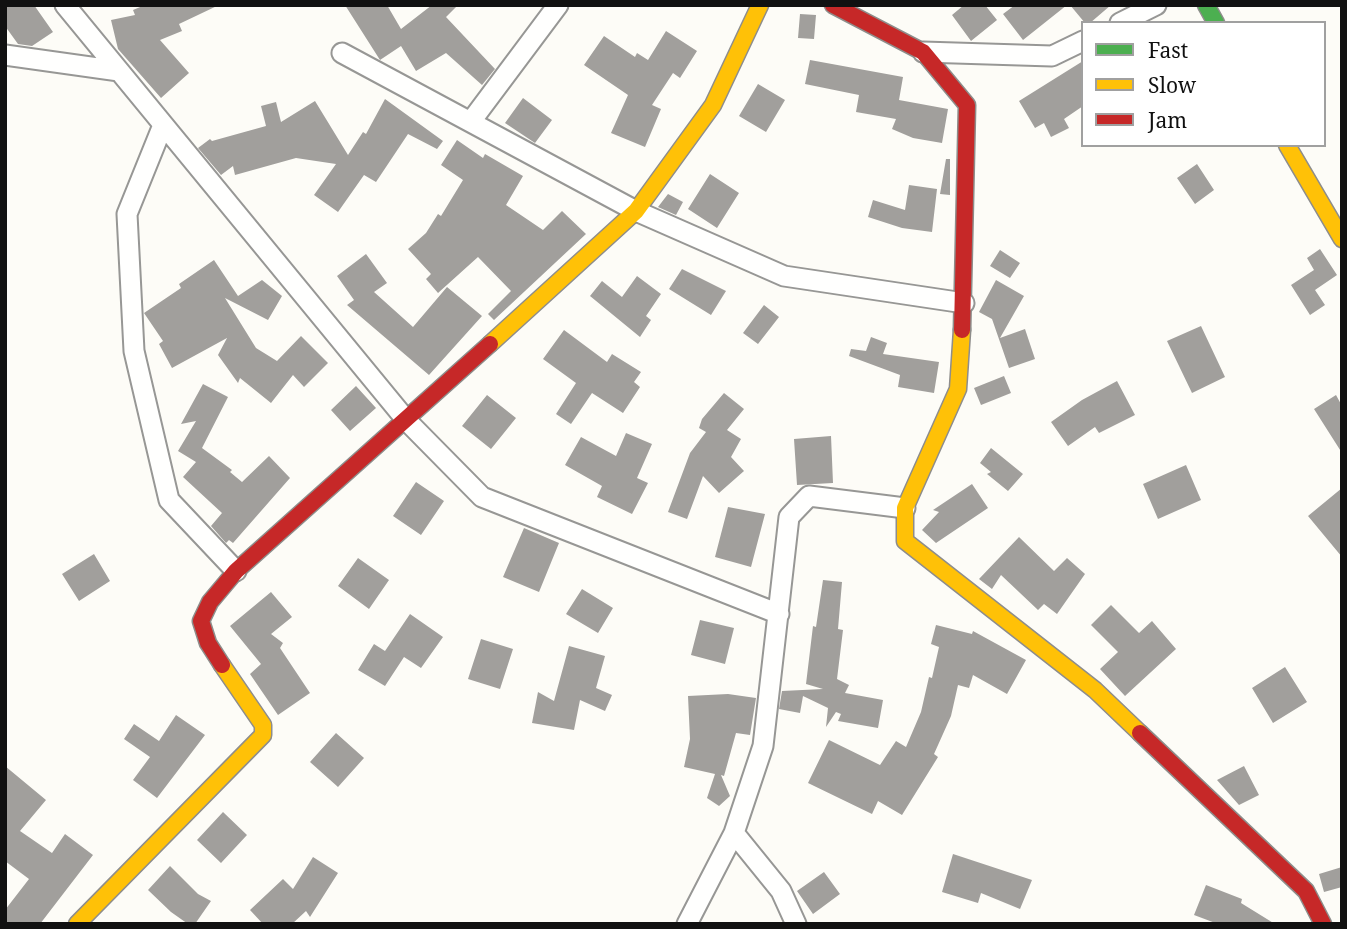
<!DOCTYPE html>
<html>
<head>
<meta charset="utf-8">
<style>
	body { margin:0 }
	#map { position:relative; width:1347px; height:929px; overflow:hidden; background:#fdfcf7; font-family:"Noto Serif",serif }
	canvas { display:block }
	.frame { position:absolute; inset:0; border:7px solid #111; pointer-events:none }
	.legend { position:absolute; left:1081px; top:21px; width:245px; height:126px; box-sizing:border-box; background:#fff; border:2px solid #a0a0a0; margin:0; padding:9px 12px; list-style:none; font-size:21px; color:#111 }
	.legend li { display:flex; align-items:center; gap:14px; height:35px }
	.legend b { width:35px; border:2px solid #a0a0a0 }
</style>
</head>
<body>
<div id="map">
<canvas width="1347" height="929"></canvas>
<div class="frame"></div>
<ul class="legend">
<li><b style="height:9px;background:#4caf50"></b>Fast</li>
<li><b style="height:9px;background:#ffc107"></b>Slow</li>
<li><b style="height:9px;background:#c62828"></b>Jam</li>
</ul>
</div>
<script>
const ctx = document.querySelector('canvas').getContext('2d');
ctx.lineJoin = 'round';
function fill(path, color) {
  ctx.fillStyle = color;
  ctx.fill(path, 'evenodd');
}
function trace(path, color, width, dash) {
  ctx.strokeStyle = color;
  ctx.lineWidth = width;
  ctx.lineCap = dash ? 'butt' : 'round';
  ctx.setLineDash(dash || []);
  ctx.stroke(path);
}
fill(new Path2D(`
	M5,5h29l19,27 -21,14 -14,-2 -13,-18z
	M145,5h74l-40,19 3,7 -22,9 29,33 -28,25 -43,-49 -7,-29 24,-5 -2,-5z
	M345,5h42l14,24 31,-24h26l-12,12 49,52 -13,16 -36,-32 -30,18 -15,-25 -21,14z
	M964,5h21l12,15 -26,21 -19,-26z
	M1015,5h52l-44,35 -20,-26z
	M1070,5h41l-21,18h-5z
	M800,14l16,1 -2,24 -16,-1z
	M666,31l31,20 -17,27 -7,-5 -21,32 9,4 -16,38 -34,-14 17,-38 -44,-30 20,-29 31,21 2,-4 11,7z
	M810,60l93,17 -4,23 49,9 -6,34 -29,-5 -21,-9 4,-10 -40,-7 3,-17 -54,-11z
	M1083,61v45l-19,13 5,9 -18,9 -7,-14 -9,5 -16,-27z
	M758,84l27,16 -19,32 -27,-16z
	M523,98l29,22 -17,23 -30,-20z
	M385,99l58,42 -6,8 -29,-15 -32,48 -12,-7 -26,37 -24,-17 22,-31 -40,-6 -61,17 -2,-9 -12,9 -23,-27 12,-9 2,2 54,-15 -5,-20 15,-4 5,20 34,-21 33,54 15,-23 3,2z
	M457,140l26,18 2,-4 38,22 -17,29 37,25 19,-19 24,23 -92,86 -6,-6 23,-23 -33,-34 -40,36 -12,-14 5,-5 -23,-25 18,-16 12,-19 3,2 22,-36 -22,-15z
	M946,159h4v36l-10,-1z
	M1197,164l17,26 -19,14 -18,-26z
	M710,174l29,19 -22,35 -29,-19z
	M909,185l28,4 -5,43 -30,-4 -34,-11 5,-17 32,10z
	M668,194l15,8 -7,13 -18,-8z
	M1320,249l17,26 -22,15 10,15 -15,10 -19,-30 23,-15 -7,-12z
	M1000,250l20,13 -10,15 -20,-12z
	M366,254l21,29 -13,9 39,35 34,-40 35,29 -53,59 -82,-70 7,-5 -17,-24z
	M214,260l24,36 24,-16 20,16 -14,24 -43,-22 31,50 21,13 24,-25 27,27 -24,24 -11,-12 -22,28 -31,-25 -2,5 -20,-28 9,-17 -55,30 -13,-24 4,-3 -19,-28 37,-25 -2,-4z
	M682,269l44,22 -15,24 -42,-26z
	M637,276l24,18 -15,22 5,4 -11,17 -50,-41 12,-15 20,16z
	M996,280l28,16 -24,42 25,-9 10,30 -26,9 -17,-49 -13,-7z
	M764,305l15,12 -21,27 -15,-11z
	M1201,326l24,51 -33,16 -25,-52z
	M564,330l43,32 5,-8 29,18 -7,10 6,5 -17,26 -31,-20 -21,31 -15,-10 20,-31 -33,-24z
	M871,337l16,6 -4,11 56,8 -5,31 -36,-6 2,-12 -51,-19 2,-7 15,2z
	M1004,376l7,17 -30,12 -7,-17z
	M1117,381l18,34 -36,18 -4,-6 -27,19 -17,-24 31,-22z
	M203,384l25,13 -26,51 30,22 -2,2 12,10 27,-26 21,22 -57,65 -4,-3 -3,3 -15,-17 11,-13 -39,-36 13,-15 -18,-11 18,-30 -15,3z
	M356,386l20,22 -26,23 -19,-21z
	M724,393l20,16 -17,21 14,9 -10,18 13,14 -25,22 -16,-17 -16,43 -19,-7 22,-59 16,-21 -7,-4 3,-9z
	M487,395l29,23 -25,31 -29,-23z
	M1336,395l6,11v47l-28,-44z
	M626,433l26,11 -15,34 11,5 -16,31 -35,-17 5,-11 -37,-21 16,-28 35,19z
	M831,436l2,47 -36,2 -3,-46z
	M991,448l32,26 -15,17 -21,-17 4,-2 -11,-9z
	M1186,465l15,35 -43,19 -15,-35z
	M416,482l28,19 -23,34 -28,-19z
	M972,484l16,24 -52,35 -14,-13 17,-18 -6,-2z
	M1342,488v69l-34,-41z
	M728,507l37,7 -14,53 -36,-10z
	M524,528l35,15 -20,49 -36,-15z
	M1019,537l35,34 13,-13 18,16 -28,40 -13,-10 -6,6 -37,-35 -9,14 -13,-10z
	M94,554l16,27 -31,20 -17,-27z
	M358,558l31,22 -20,29 -31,-23z
	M823,580l19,2 -4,47 5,1 -6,49 12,6 -4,8 38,7 -5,28 -40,-7 3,-7 -5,-2 -10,15 2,-19 -25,-12 -3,17 -21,-4 3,-18 41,-2 -17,-5 7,-58 3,1z
	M582,589l31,19 -15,25 -32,-19z
	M271,592l21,25 -21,17 12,9 -3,5 30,45 -32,22 -28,-41 11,-10 -31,-38z
	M1111,605l28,28 13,-12 24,28 -51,47 -25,-27 18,-17 -27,-27z
	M410,614l33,23 -22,31 -17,-11 -19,29 -27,-16 16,-26 11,7z
	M700,620l34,8 -9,36 -34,-9z
	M936,625l36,9 1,-3 53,29 -19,34 -34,-19 -4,13 -11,-3 -7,31 -17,38 4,3 -36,58 -24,-14 -6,13 -64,-31 21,-43 51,25 16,-24 10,6 15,-35 8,-35 3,1 7,-31 -8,-3z
	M481,639l32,10 -13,40 -32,-10z
	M569,646l36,10 -9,32 16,7 -7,16 -25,-11 -6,30 -42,-7 6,-31 16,9z
	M1285,667l22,35 -34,21 -21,-35z
	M728,694l28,4 -6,37 -14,-2 -12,43 -3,-1 9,21 -11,10 -12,-8 8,-24 -31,-7 6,-28 -2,-43z
	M176,715l29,20 -48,63 -24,-18 17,-23 -26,-18 10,-15 25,17z
	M336,733l28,25 -26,29 -28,-25z
	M5,766l41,34 -26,31 32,22 13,-19 28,21 -53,69h-35v-14l24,-31 -24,-18z
	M1244,766l15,29 -20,10 -22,-25z
	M223,812l24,23 -26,28 -24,-23z
	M953,854l79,26 -12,29 -39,-16 -3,10 -36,-11z
	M313,857l25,16 -28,44 -4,-6 -14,13h-29l-13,-14 33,-31 10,10z
	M170,866l28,28 13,7 -16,23h-7l-17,-12 -23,-22z
	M1342,867v20l-18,5 -5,-18z
	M824,872l16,22 -27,20 -16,-23z
	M1206,885l36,14 -1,4 34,21h-57l-24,-9z`), '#a19f9c');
const street = new Path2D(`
	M65,5l342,416 75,76 297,117
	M1120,23l36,-18
	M923,52l129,4 31,-15
	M342,53l294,158 148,65 180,27
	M5,55l114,16
	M472,120l86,-115
	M163,125l-36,89 7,137 35,149 67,71
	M734,833l47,58 15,33
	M687,924l47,-91 29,-87 26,-229 20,-21 96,12`);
const fast = new Path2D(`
	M1206,5l10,18`);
const slow = new Path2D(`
	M1287,145l55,94
	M962,330l-4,59 -53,119v33l190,149 45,43
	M490,344l146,-133 77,-106 47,-100
	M77,924l186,-189v-10l-41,-60`);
const jam = new Path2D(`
	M833,5l90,47 44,53 -5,225
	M222,665l-14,-22 -7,-22 9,-19 26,-31 254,-227
	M1140,733l166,158 17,33`);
trace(street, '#979795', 23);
trace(fast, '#8e8d8b', 19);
trace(slow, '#8e8d8b', 19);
trace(jam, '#8e8d8b', 19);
trace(street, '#fffffe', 19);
trace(fast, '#4caf50', 16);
trace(slow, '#ffc107', 16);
trace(jam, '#c62828', 16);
</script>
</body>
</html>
